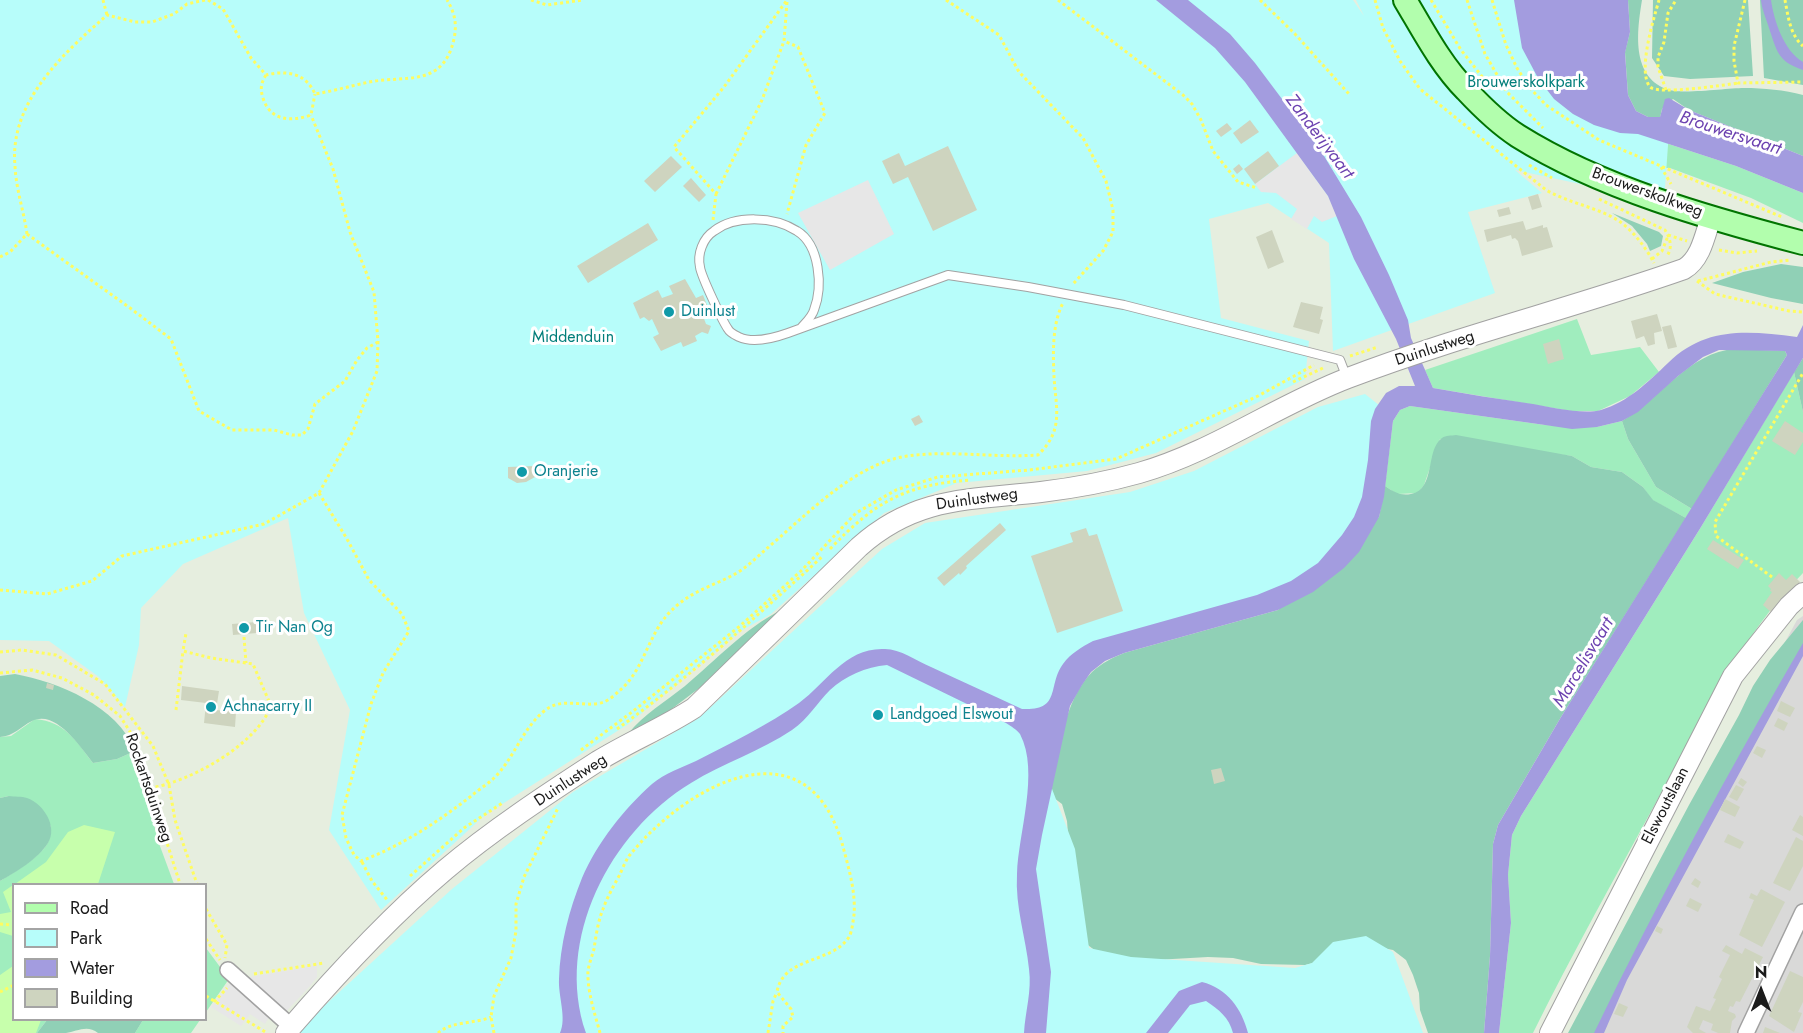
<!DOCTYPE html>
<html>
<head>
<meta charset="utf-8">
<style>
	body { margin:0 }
	#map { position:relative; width:1803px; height:1033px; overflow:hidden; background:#e6eedf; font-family:Jost,sans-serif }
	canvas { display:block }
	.legend { position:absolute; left:12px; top:883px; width:195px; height:138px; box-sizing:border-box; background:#fff; border:2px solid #a4a4a4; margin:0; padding:8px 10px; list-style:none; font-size:18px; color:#1b1b1b }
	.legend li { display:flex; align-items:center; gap:12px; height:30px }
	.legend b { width:30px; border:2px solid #a4a4a4 }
	.north { position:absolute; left:1731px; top:961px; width:60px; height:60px; -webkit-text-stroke:4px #fff; paint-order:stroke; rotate:0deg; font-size:16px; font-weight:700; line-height:24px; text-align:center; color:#1b1b1b }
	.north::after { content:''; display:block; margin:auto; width:21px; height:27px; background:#1b1b1b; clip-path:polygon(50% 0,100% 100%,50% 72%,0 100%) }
</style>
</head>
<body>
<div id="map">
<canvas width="1803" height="1033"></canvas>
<ul class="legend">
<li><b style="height:8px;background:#b2fead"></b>Road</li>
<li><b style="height:16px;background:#b7fdfa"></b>Park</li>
<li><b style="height:16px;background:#a39cdf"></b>Water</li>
<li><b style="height:16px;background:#ced4bf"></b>Building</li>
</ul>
<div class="north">N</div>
</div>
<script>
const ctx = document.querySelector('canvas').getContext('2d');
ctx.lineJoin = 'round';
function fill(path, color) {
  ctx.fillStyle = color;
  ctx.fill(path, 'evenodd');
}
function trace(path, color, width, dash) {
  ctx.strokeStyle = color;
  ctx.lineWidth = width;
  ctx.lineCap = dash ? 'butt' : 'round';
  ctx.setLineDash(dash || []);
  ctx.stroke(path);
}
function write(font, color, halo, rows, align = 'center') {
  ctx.font = font + ' Jost,sans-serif';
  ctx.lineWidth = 6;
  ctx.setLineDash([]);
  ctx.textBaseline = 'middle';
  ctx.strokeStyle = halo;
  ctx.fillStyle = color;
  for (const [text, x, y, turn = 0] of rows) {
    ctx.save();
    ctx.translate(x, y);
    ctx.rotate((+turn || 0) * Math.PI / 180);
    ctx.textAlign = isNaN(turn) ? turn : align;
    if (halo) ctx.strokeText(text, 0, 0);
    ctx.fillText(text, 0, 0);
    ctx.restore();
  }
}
fill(new Path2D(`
	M1803,616v417h-230l224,-413z`), '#d9d9d8');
fill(new Path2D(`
	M1638,134l98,32 67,27v30l-52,-25 -81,-30h-11z
	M1577,319l14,36 49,-8 19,25 -29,24 -32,15h-27l-138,-23 -8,-18z
	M1794,372l9,40v161c-62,63 -101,145 -143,222 -43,79 -87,157 -127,238h-34l12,-110 -3,-48 4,-40 9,-19 180,-289z
	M1410,406l135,19 52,2 25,-6 6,18 28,48 36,22 -6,9 -34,-18 -9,-13 -21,-15 -31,-5 -19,-11 -132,-17 -16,46 -6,8 -21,1 -12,-8 8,-65 7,-11z
	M35,719c31,3 41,22 58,44l24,-4 18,-8 11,35 11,52 17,46h-160v136h33l-10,13h-37v-152c13,-8 44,-26 49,-41 1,-4 1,-10 2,-14l-42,-30 -9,2v-61l11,-1z
	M206,948l23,31 -23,33z
	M143,1020h57l-9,13h-56z`), '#a0edbe');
fill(new Path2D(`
	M1628,0h14c-5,31 -11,75 24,89 15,6 60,-1 78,-1 20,0 40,2 59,7v61l-114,-46 -16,-11 -11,10 -2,9 -12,-1 -12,-6 -8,-16 -3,-43 5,-20z
	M1653,0h95l5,76 -63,3 -26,-3 -12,-18z
	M1760,0h43v85l-39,-7z
	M1612,213l47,19 4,4 -2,10 -11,5 -3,-7 -15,-18z
	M1781,264l22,3v37l-32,-6 -59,-15 31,-11z
	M1735,349l50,2 2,4 -95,154 -36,-22 -28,-48 -6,-18c38,-22 67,-69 113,-72z
	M1803,358v54l-9,-40z
	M1456,435l116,21 19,11 31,5 21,15 10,13 33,18 -125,199 -63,108 -5,19 -3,112 -6,77h-56l-8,-23 -1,-17 -6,-18 -7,-15 -13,-10 -15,-3 -73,18 -44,-1 -28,-6 -25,-1 -71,4 -40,-9 -21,-16 -9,-115 -5,-17 -12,-9c8,-39 13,-94 42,-123 10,-9 20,-14 32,-19l154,-43 101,-93 6,-31c9,6 15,10 26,8 25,-5 14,-44 31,-56 4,-3 9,-2 14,-3z
	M781,610l-75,73 -37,28 -41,23c16,-20 37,-32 57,-48 31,-26 59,-57 96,-76z
	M1803,620v33l-176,322 -27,58h-32l121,-228 50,-90 14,-29 17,-26z
	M15,674c43,8 103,32 120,77l-18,8 -24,4c-12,-15 -37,-54 -61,-42 -12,6 -18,15 -32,16v-61z
	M9,796c5,1 13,0 18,2 17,6 31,29 21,45 -10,16 -32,29 -48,38v-83z
	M47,1020h96l-8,13h-37c-11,-9 -22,-1 -32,0 -9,0 -20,0 -29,0z`), '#90d0b6');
fill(new Path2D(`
	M84,825l31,7 -17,52h-83l31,-22 22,-30z
	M13,885v51l-13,-4v-18l11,-2 -8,-20z
	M13,966l1,54h27l-5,13h-36v-58z`), '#c7ffac');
fill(new Path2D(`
	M0,0h1353l11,16 -8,-16h253l5,121 55,10 -5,71 -149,-32 27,23 -74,19 27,81 -162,58 -4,-108 -61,-40 -59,16 12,99 88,23 -4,38 -149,74 -69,18 -130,12 -73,30 -113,101 -32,18 -109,91 -145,92 -104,95 -52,-80 21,-120 -46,-97 -16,-95 -105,46 -42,44 -2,37 -14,62 -26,-30 -50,-36 -49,-1z
	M1365,394l19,15 -11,99 -56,65 -42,23 -186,54 -35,63 -5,68 26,68 14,99 42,9 164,11 17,-5 21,-21 33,-6 27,16 30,81h-1124l25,-27 128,-117 121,-97 126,-74 183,-169 43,-26 205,-31 64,-21 124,-64z`), '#b7fdfa');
fill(new Path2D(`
	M1297,153l31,43 9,20 -15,6 -8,-6 -7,13 -16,-10 6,-10 -21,-16 -15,-1 -6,-8z
	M868,180l26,54 -64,36 -32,-57z
	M317,965v12l-7,9 -29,31 -10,-3 -6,10 -15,-10 -9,12 -30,-19 25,-30h14z`), '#e7e7e7');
fill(new Path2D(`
	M1156,0h32l42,34 25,29 66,88 40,66 28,58 19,45 3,18 22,50c33,6 67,11 100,16 18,3 50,11 68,6 27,-8 47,-28 67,-47 38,-37 80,-32 129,-26l6,-12v33l-102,169 -180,289 -9,19 -4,40 3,48 -12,110h-15l6,-77 3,-112 5,-19 63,-108 226,-362 -2,-4 -66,-1 -16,7 -25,19 -40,36 -16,9 -25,6 -25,2 -27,-4 -135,-19 -10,4 -7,11 -9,76 -5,20 -20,35 -15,16 -31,24 -35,18 -154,43 -19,8 -14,11 -9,13 -12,21 -28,129 -6,34 15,103 -5,61h-22c1,-21 8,-42 5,-64 -3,-31 -14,-62 -12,-95 1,-40 23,-102 3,-140 -3,-4 -9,-8 -14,-11l-119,-58c-21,2 -42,11 -57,25 -14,14 -21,28 -38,40 -31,21 -69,33 -101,53 -81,49 -137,157 -105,250h-26c7,-15 -2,-37 -1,-54 1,-34 10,-69 23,-101 15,-35 42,-69 70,-94 13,-11 29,-16 44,-23 33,-17 74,-37 103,-58 28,-21 47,-56 86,-54 15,0 32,12 46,18 30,14 61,28 91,42 40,2 25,-23 41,-45 8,-11 19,-17 30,-23l164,-46 34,-14 27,-18 24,-28 12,-18 8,-20 6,-37 3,-39 4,-12 11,-16 13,-7h16l-19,-47 -42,-80 -26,-63 -83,-114 -30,-34z
	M1514,0h114l2,32 -5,21 3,42 8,16 12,6h12l5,-18 4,-1 20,12 114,46v37l-67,-27 -98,-32 -18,-1 -26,-8 -21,-11 -19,-15 -16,-21 -16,-30z
	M1761,0h10c3,21 13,51 32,62v8c-26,-9 -26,-19 -34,-42 -3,-10 -7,-18 -8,-28z
	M1803,643v13l-176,324 -23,53h-10c64,-133 135,-262 209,-390z
	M1202,982c25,6 40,27 46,51h-15c-4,-16 -14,-23 -27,-32l-16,4 -22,28h-22l33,-42z`), '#a39cdf');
fill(new Path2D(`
	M1250,120l9,12 -18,12 -8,-11z
	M1227,123l5,6 -11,8 -5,-6z
	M948,146l29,64 -44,21 -25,-54 -15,7 -11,-23 17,-8 6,13z
	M1268,151l11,15 -24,18 -11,-15z
	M671,156l11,11 -27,25 -11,-11z
	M1239,164l4,5 -6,5 -4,-5z
	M691,178l15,17 -7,7 -16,-16z
	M1538,194l4,13 -10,3 -4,-13z
	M1509,207l2,7 -12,3 -2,-7z
	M1523,221l3,9 17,-5v3l4,-1 6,20 -31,9 -4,-15 -3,-3 -3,1 -1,-4 -24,7 -3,-12z
	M648,223l10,17 -70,43 -11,-17z
	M1272,230l12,32 -16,7 -12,-32z
	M685,279l11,19 7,-3 4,10 -7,3 6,16 5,2 -3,8 -6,-2 -7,4 2,5 -14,6 -2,-5 -20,9 -8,-14 6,-3 -7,-15 -3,2 -5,-4 -4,2 -7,-16 25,-13 4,8 11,-4 -4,-8z
	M1301,302l22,5 -3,12 3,1 -4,14 -26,-7z
	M1657,314l5,17 -8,2 1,11 -7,2 -4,-10 -8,3 -5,-18z
	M1671,325l6,22 -9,2 -6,-22z
	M1559,339l5,20 -16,5 -5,-20z
	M919,415l4,7 -8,4 -4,-7z
	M1785,421l18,12v9l-8,13 -23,-14z
	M535,466v11l-9,5 -9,1 -9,-5v-11z
	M1000,523l6,7 -40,36 1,2 -7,7 -1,-2 -15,13 -7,-8z
	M1086,528l3,8 8,-2 26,77 -66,22 -26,-77 42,-14 -3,-9z
	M1713,540l31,20 -6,9 -31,-20z
	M1779,573l7,7 6,-6 8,8 -28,31 -9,-8 9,-13 -2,-1 1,-2 -3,-3z
	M256,622l1,11 -24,2 -1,-11z
	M47,683l7,2 -1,5 -7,-2z
	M182,686l37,5 -3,19 20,2 -1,15 -31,-4 2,-20 -25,-3z
	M1781,701l14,7 -5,9 -13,-6z
	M1778,718l10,5 -4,8 -10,-5z
	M1757,746l9,4 -4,8 -9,-5z
	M1221,768l4,13 -11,3 -3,-14z
	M1741,778l6,4 -4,5 -5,-4z
	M1736,785l8,4 -7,12 -8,-4z
	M1725,799l15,8 -5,10 -15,-7z
	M1800,815l3,2v19l-11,-6z
	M1728,834l16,8 -4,7 -16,-7z
	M1796,837l7,4v25l-13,25 -17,-8z
	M1695,878l6,4 -3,6 -7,-4z
	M1761,889l24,13 -23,45 -23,-12 15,-35 -5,-2 2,-5 6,3z
	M1690,898l12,6 -4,8 -12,-6z
	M1657,926l6,3 -2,5 -6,-3z
	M1726,945l16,9 3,-6 18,9 -23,45 -4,-1 -3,6 -3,-1 -2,5 7,3 1,3 -4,4 -2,12h-12l-7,-3 2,-6 -10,-4 -4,9 7,4h-13l-6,-6 9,-21 14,5 6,-12 -3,-1 9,-19 -3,-2 11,-22 -8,-4z
	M1790,971l13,6v25l-5,10 4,1 -8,19 -25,-16z
	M1619,1003l9,4 -5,10 -9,-3z
	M1765,1027l15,6h-17z`), '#ced4bf');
const service = new Path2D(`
	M801,328c4,-5 11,-11 13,-18 9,-23 6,-65 -17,-79 -23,-15 -62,-16 -83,0 -11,7 -17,23 -14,36 1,9 23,55 28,62 2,4 7,6 11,8 15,7 35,1 49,-4l160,-58 80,12 96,18 216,55 7,18`);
const minor = new Path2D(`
	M228,970l56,50
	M1746,1033l57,-121`);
const tertiary = new Path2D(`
	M286,1033c49,-57 101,-114 159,-163 46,-39 102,-76 153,-109 31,-19 65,-33 96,-53l165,-161c57,-51 111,-47 182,-55 33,-4 66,-10 98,-19 74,-21 138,-68 209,-95 110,-42 225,-70 336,-109 17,-10 21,-34 27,-52
	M1550,1033l183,-357 56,-70 14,-13`);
const secondary = new Path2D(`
	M1405,0c18,30 36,65 61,90 14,15 35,35 52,46 83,52 190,82 285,107`);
trace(service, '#a2a2a2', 10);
trace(minor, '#a2a2a2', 18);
trace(tertiary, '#a2a2a2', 22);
trace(secondary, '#017400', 26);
trace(new Path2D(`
	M103,0l4,15
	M208,0l15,9 28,49 15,17c20,-5 40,-2 49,19 18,-3 36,-8 54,-12 37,-7 74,6 85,-43 3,-15 1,-26 -7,-39
	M531,0l16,5 36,-5
	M946,0l53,35 20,37 64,66 23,43 7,29v22l-10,19 -30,33
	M1058,0l125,95 9,9 9,16 12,31 25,31 19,6
	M1260,0l35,34 54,60
	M1375,0l8,28 17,33 20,28 126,101c21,12 45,16 66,27 18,9 33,29 42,46
	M1431,0l30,50 27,34
	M1467,0l18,54 22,38 36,36
	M1492,0l14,45 11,23 12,19 17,18 53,35 183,77
	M1659,0c-5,18 -22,71 -9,87 8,8 75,-2 88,-4
	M1745,0l-11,46v15l4,22 65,-1
	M1785,0c3,16 5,35 18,46
	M787,2l-3,39 14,6 27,66 -19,32 -19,69
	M266,75c-5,8 -6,14 -3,23 7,23 28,24 48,17l4,-21
	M1666,90l-8,-23v-10l6,-15 4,-29 8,-13
	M1529,165l23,13
	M1661,167l10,17
	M716,194l46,-94 22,-59
	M1599,199l66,31c5,8 8,17 2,26
	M713,220l3,-26 -42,-47 50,-60 63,-87
	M27,234l103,74 41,31 28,72 33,19h42l18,5h10l6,-6 7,-25 30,-23 12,-21 10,-12 11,-6
	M1668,235l19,6
	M1719,250l18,3 20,-2
	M0,257l10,-5 17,-18c-3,-22 -11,-45 -12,-68 -6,-64 48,-112 92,-151l28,7h17l22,-8 13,-10 18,-4
	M1652,259l10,-8 6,-15
	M1697,281l18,13 74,17 14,1
	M1698,281l73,-19 20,-2
	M1350,356l28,-9
	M1293,382l32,-15
	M319,493l28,46 22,41 33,34 7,17 -26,42 -12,31 -29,111 4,23 8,17 7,6c40,-15 75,-38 109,-64 8,-7 18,-13 25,-20 19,-19 27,-47 48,-65 19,-17 41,-3 61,-10 5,-2 11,-7 15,-11 25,-20 29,-57 51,-79 22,-23 46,-26 70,-41 9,-6 17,-14 25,-21 40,-33 88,-86 142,-94 43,-6 87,2 131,-1 26,-25 18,-46 16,-78 -1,-24 -2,-53 9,-74
	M830,549c45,-47 74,-64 140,-69
	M1772,577l-56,-41 -1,-14 88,-149
	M0,590l47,4 45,-13 30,-25 142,-32 55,-31 34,-62 24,-60 1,-29 -4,-50 -24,-60 -17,-63 -22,-54
	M244,637l2,26
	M0,652l22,-2 34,5 49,29 48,62 16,39 6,35 22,64
	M0,673l32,-3 30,8 32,17 26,21 14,22 46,146
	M176,710l7,-59
	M617,729c73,-52 140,-113 206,-173
	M581,750l51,-38 108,-86 61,-55 55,-58 40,-23 42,-13 91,-7 87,-11 142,-63 56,-31
	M150,788c40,-6 106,-43 121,-82l-18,-42 -42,-6 -28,-7 3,-18
	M362,862l10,19 16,20
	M410,876l54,-48 40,-26
	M206,909l21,36 -2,13
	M0,924l14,1
	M206,939l14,21
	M254,974l70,-11
	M0,992l14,-7
	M206,996l61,37
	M214,1002l13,-14
	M438,1033c13,-12 37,-9 53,-16
	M494,1033l-3,-16 3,-21 17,-38 5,-27v-27l8,-27 34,-69
	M600,1033c-5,-19 -13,-42 -12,-62 1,-7 4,-15 6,-22 2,-13 4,-28 9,-40 4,-11 10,-22 16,-33 3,-6 6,-14 10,-20 55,-69 176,-138 213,-13 6,23 14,48 12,72 -1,6 -2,17 -5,22 -17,27 -66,19 -72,55l14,17 2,8 -10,9v7
	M768,1033l5,-32 4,-9`), '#fffc5f', 3, [3, 3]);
trace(service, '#fff', 8);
trace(minor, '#fff', 15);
trace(tertiary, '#fff', 20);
trace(secondary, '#b2fead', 22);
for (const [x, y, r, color] of [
	[669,312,6,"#0f9aa8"],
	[522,472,6,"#0f9aa8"],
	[244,628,6,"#0f9aa8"],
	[211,707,6,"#0f9aa8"],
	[878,715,6,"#0f9aa8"]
]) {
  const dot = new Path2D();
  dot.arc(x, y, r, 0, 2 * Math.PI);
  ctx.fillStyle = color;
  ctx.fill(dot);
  trace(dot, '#fff', 2);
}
write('16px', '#037e7a', '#fff', [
	["Brouwerskolkpark",1526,83],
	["Middenduin",573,338]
]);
write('16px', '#1b1b1b', '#fff', [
	["Brouwerskolkweg",1647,193,20],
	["Duinlustweg",1435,349,-18],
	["Duinlustweg",977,500,-8],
	["Duinlustweg",571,781,-33],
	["Rockartsduinweg",148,788,71],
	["Elswoutslaan",1666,806,-63]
]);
write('16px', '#0d838f', '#fff', [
	["Duinlust",681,312],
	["Oranjerie",534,472],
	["Tir Nan Og",256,628],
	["Achnacarry II",223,707],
	["Landgoed Elswout",890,715]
], 'left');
write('italic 18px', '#6c42b0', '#fff', [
	["Brouwersvaart",1730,134,18],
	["Zanderijvaart",1319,137,53],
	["Marcelisvaart",1584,663,-59]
]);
</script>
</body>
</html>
